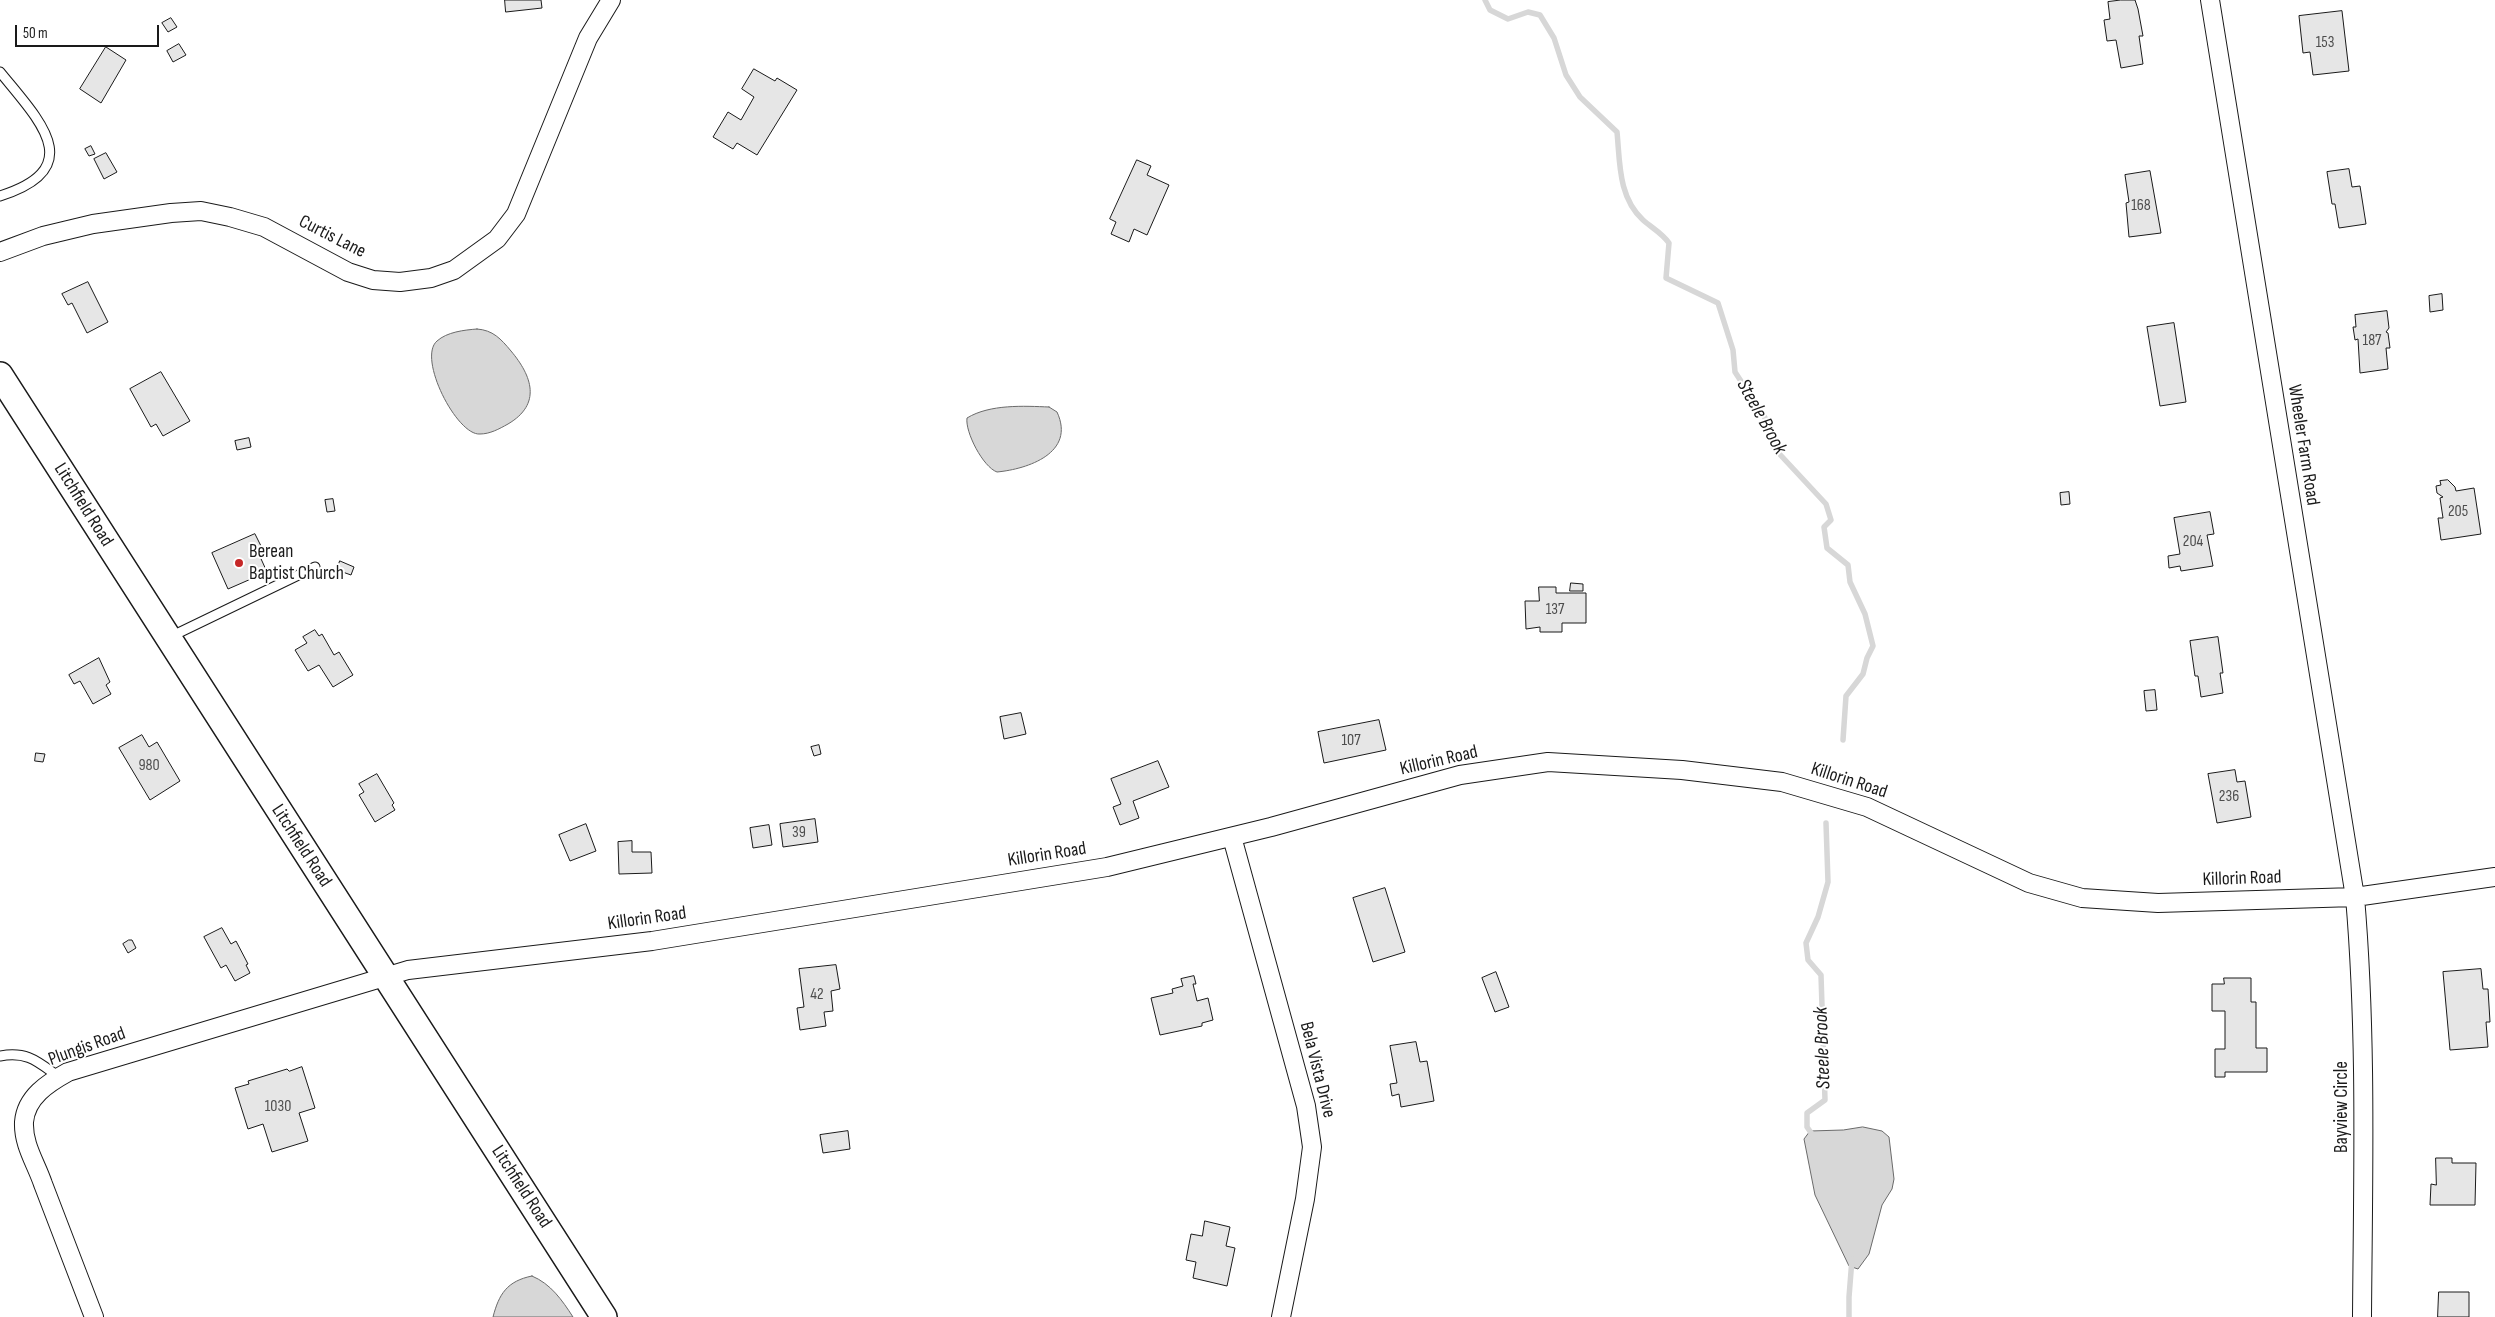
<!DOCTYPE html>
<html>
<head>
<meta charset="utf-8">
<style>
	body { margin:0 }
	#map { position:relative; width:2495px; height:1317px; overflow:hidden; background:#fff; font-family:"Sofia Sans Condensed",sans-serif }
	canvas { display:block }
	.scale { position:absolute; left:15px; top:25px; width:144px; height:22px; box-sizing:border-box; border:2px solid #1a1a1a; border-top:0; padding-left:6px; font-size:15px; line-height:18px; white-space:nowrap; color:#1a1a1a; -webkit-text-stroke:4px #fff; paint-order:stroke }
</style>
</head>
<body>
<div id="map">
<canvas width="2495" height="1317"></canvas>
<div class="scale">50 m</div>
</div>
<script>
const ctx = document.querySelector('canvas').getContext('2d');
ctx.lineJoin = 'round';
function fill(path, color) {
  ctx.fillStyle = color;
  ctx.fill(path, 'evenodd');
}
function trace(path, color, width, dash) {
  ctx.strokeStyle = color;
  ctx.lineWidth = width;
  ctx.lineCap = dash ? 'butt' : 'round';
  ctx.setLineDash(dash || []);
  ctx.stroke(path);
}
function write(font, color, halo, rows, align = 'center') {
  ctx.font = font + ' "Sofia Sans Condensed",sans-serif';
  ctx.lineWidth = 4;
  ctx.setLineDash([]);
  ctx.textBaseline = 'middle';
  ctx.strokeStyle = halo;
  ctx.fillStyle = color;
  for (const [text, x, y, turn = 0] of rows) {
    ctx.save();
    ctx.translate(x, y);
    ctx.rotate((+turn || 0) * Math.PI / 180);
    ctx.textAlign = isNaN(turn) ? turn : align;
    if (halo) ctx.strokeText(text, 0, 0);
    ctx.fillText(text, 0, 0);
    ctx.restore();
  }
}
const water = new Path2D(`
	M477,329c16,1 24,10 34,22 21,25 31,53 -3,73 -9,5 -18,10 -28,10 -23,2 -63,-76 -43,-93 10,-9 27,-11 40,-12z
	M1049,407l8,5c19,41 -29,57 -60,60 -14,-5 -32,-40 -30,-54 23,-14 57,-12 82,-11z
	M1863,1127l19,4 7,6 5,42 -2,10 -10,16 -13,49 -11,15 -9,-3 -34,-71 -11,-56 6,-8 33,-1z
	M532,1276c19,8 30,24 41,41h-80c6,-23 14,-36 39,-41z`);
fill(water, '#d7d7d7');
trace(water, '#6a6a6a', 1);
trace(new Path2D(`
	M1485,0l5,10 18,9 20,-7 12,3 14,23 12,37 14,22 37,35c3,30 1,65 26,88 9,8 19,13 26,23l-3,35 52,25 15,47 2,22 36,55 2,20 53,57 5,16 -7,7 3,21 21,17 2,17 15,32 8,32 -6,12 -4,16 -17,22 -3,44
	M1814,1137l-7,-10v-14l18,-13 -4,-125 -13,-15 -2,-17 12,-26 10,-35 -2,-59
	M1849,1317v-20l3,-38`), '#d7d7d7', 5.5);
const building = new Path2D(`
	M505,0h36l1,8 -36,4z
	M2121,0h14l3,9 5,27h-4l4,28 -22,4 -5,-28 -9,1 -3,-21 6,-1 -2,-17z
	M2342,11l7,60 -36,4 -3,-23 -7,1 -4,-37z
	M171,18l6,9 -9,5 -6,-9z
	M179,44l7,11 -13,7 -6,-11z
	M106,47l20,13 -25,43 -21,-14z
	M754,69l21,12 2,-3 20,12 -40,65 -20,-12 -4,6 -20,-12 15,-25 13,8 13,-23 -12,-8z
	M91,146l4,8 -6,2 -4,-7z
	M106,153l11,19 -13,7 -10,-20z
	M1137,160l14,6 -4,9 22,10 -22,50 -13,-6 -5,13 -18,-8 5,-12 -6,-3z
	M2349,169l3,18 8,-1 6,38 -27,4 -4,-24h-3l-5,-32z
	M2150,171l11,62 -32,4 -3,-34 3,-1 -4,-27z
	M88,282l20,40 -21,11 -15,-30 -4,2 -6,-11z
	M2442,294l1,16 -13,2 -1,-16z
	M2387,311l2,17 -3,4 2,1 2,15h-4l2,21 -28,4 -2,-34 -3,1 -2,-13h3l-1,-12z
	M2174,323l12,79 -26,4 -13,-79z
	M161,372l29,49 -27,15 -7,-12 -5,3 -21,-38z
	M249,438l2,9 -14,3 -2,-9z
	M2448,480l7,7 1,4 18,-3 7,46 -40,6 -3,-22h5l-3,-20 3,-1 -6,-4 -1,-7 5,-1 -1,-4z
	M2069,492l1,12 -9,1 -1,-12z
	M333,499l2,12 -8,1 -2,-12z
	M2210,512l4,22 -7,1 6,31 -32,5 -1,-5 -11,2 -1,-12 12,-2 -6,-36z
	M255,534l7,14 -5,2 10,22 -39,17 -16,-36z
	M340,561l14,6 -3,8 -14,-5z
	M1571,583l12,1v7h-13z
	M1539,587h17v6h30v30h-24v9h-22v-5l-14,2 -1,-28h14z
	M315,630l4,6 3,-2 12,21 5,-3 14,23 -20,12 -14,-22 -11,6 -13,-21 12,-7 -4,-6z
	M2218,637l5,36h-3l3,20 -22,4 -3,-21h-3l-5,-35z
	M99,658l11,24 -4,3 5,9 -18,10 -13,-23 -6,3 -5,-9z
	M2155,690l2,20 -11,1 -2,-20z
	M1021,713l5,21 -22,5 -4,-22z
	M1379,720l7,30 -62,13 -6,-31z
	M142,735l7,12 8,-5 23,39 -30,19 -31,-52z
	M819,745l2,9 -7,2 -3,-9z
	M36,753l9,1 -2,8 -8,-1z
	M1158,761l11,26 -36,14 6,17 -19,7 -7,-18 8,-3 -10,-25z
	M2235,770l2,12 8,-1 6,36 -34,6 -9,-49z
	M377,774l17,29 -2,2 3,5 -20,12 -16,-27 5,-3 -5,-8z
	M815,819l3,23 -35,5 -3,-23z
	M586,824l10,27 -26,10 -11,-26z
	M769,825l3,20 -19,3 -3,-20z
	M632,841v11h19l1,21 -33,1 -1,-32z
	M1385,888l20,64 -32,10 -20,-64z
	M222,928l9,16 5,-3 12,23 -2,1 4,8 -15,8 -9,-16 -5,3 -17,-31z
	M129,940h3l4,8 -8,5 -5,-9z
	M836,965l4,24 -9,2 2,20 -9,1 2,14 -26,4 -3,-22 7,-1 -5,-38z
	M2481,969l2,20h5l2,33h-4l2,25 -38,3 -7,-78z
	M1496,972l13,35 -14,5 -13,-34z
	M1194,976l2,8h-3l4,17 11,-3 5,22 -11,3v3l-42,9 -9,-37 22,-5 -1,-4 11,-3 -2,-7z
	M2224,978h27v24h5v46h11v24h-42v5h-10v-28h10v-38h-13v-27h12z
	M1416,1042l4,20 7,-1 7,40 -33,6 -2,-13 -7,2 -2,-12 7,-1 -7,-37z
	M302,1067l13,41 -16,5 9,28 -36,11 -9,-28 -15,5 -13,-41 14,-4 -1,-3 39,-12 2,2z
	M848,1131l2,18 -27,4 -3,-18z
	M2436,1158h16v5h24l-1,42h-45l1,-21 5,1z
	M1205,1221l25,6 -4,19 9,2 -8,38 -34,-8 3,-16 -10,-2 5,-26 11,2z
	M2439,1292h30v25h-31z`);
fill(building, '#e6e6e6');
trace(building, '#1a1a1a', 1);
const service = new Path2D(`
	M0,72c39,48 89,96 0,124
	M170,637l145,-70
	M0,1056c28,-5 38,6 59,21`);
const minor = new Path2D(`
	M2210,0l145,897c12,140 8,280 7,420
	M0,252l43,-16 50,-12 78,-11 30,-2 29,6 34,10 84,45 25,8 27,2 31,-4 23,-8 43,-31 19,-25 72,-176 23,-38
	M1232,837l74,269 6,41 -7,52 -24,118
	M94,1317c-17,-44 -34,-89 -51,-133 -7,-21 -20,-39 -19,-62 2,-25 24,-39 44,-50l340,-102 244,-29 455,-74 164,-40 189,-52 88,-13 134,8 100,12 85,25 162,76 53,15 76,5 197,-6 140,-20`);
const secondary = new Path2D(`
	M0,375l604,942`);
trace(service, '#1a1a1a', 11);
trace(minor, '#1a1a1a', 20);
trace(secondary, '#1a1a1a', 28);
trace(service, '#fff', 9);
trace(minor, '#fff', 18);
trace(secondary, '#fff', 25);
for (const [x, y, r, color] of [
	[239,563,5,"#c62828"]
]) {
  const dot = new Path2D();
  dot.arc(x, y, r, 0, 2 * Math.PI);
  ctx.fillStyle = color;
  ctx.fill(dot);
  trace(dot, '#fff', 2);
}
write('16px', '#4d4d4d', null, [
	["153",2325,43],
	["168",2141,206],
	["187",2372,341],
	["205",2458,512],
	["204",2193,542],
	["137",1555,610],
	["107",1351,741],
	["980",149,766],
	["236",2229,797],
	["39",799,833],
	["42",817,995],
	["1030",278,1107]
]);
write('19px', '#1a1a1a', '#fff', [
	["Curtis Lane",332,237,27],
	["Wheeler Farm Road",2303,445,81],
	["Litchfield Road",83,505,58],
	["Killorin Road",1439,761,-13],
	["Killorin Road",1849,781,18],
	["Litchfield Road",301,846,57],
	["Killorin Road",1047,855,-9],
	["Killorin Road",2242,879,-2],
	["Killorin Road",647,919,-8],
	["Plungis Road",87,1047,-20],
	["Bela Vista Drive",1317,1070,76],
	["Bayview Circle",2342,1107,-90],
	["Litchfield Road",521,1187,57]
]);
write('19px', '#1a1a1a', '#fff', [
	["Berean",249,552],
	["Baptist Church",249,574]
], 'left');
write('italic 20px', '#1a1a1a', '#fff', [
	["Steele Brook",1761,417,61],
	["Steele Brook",1823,1048,-92]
]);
</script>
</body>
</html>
